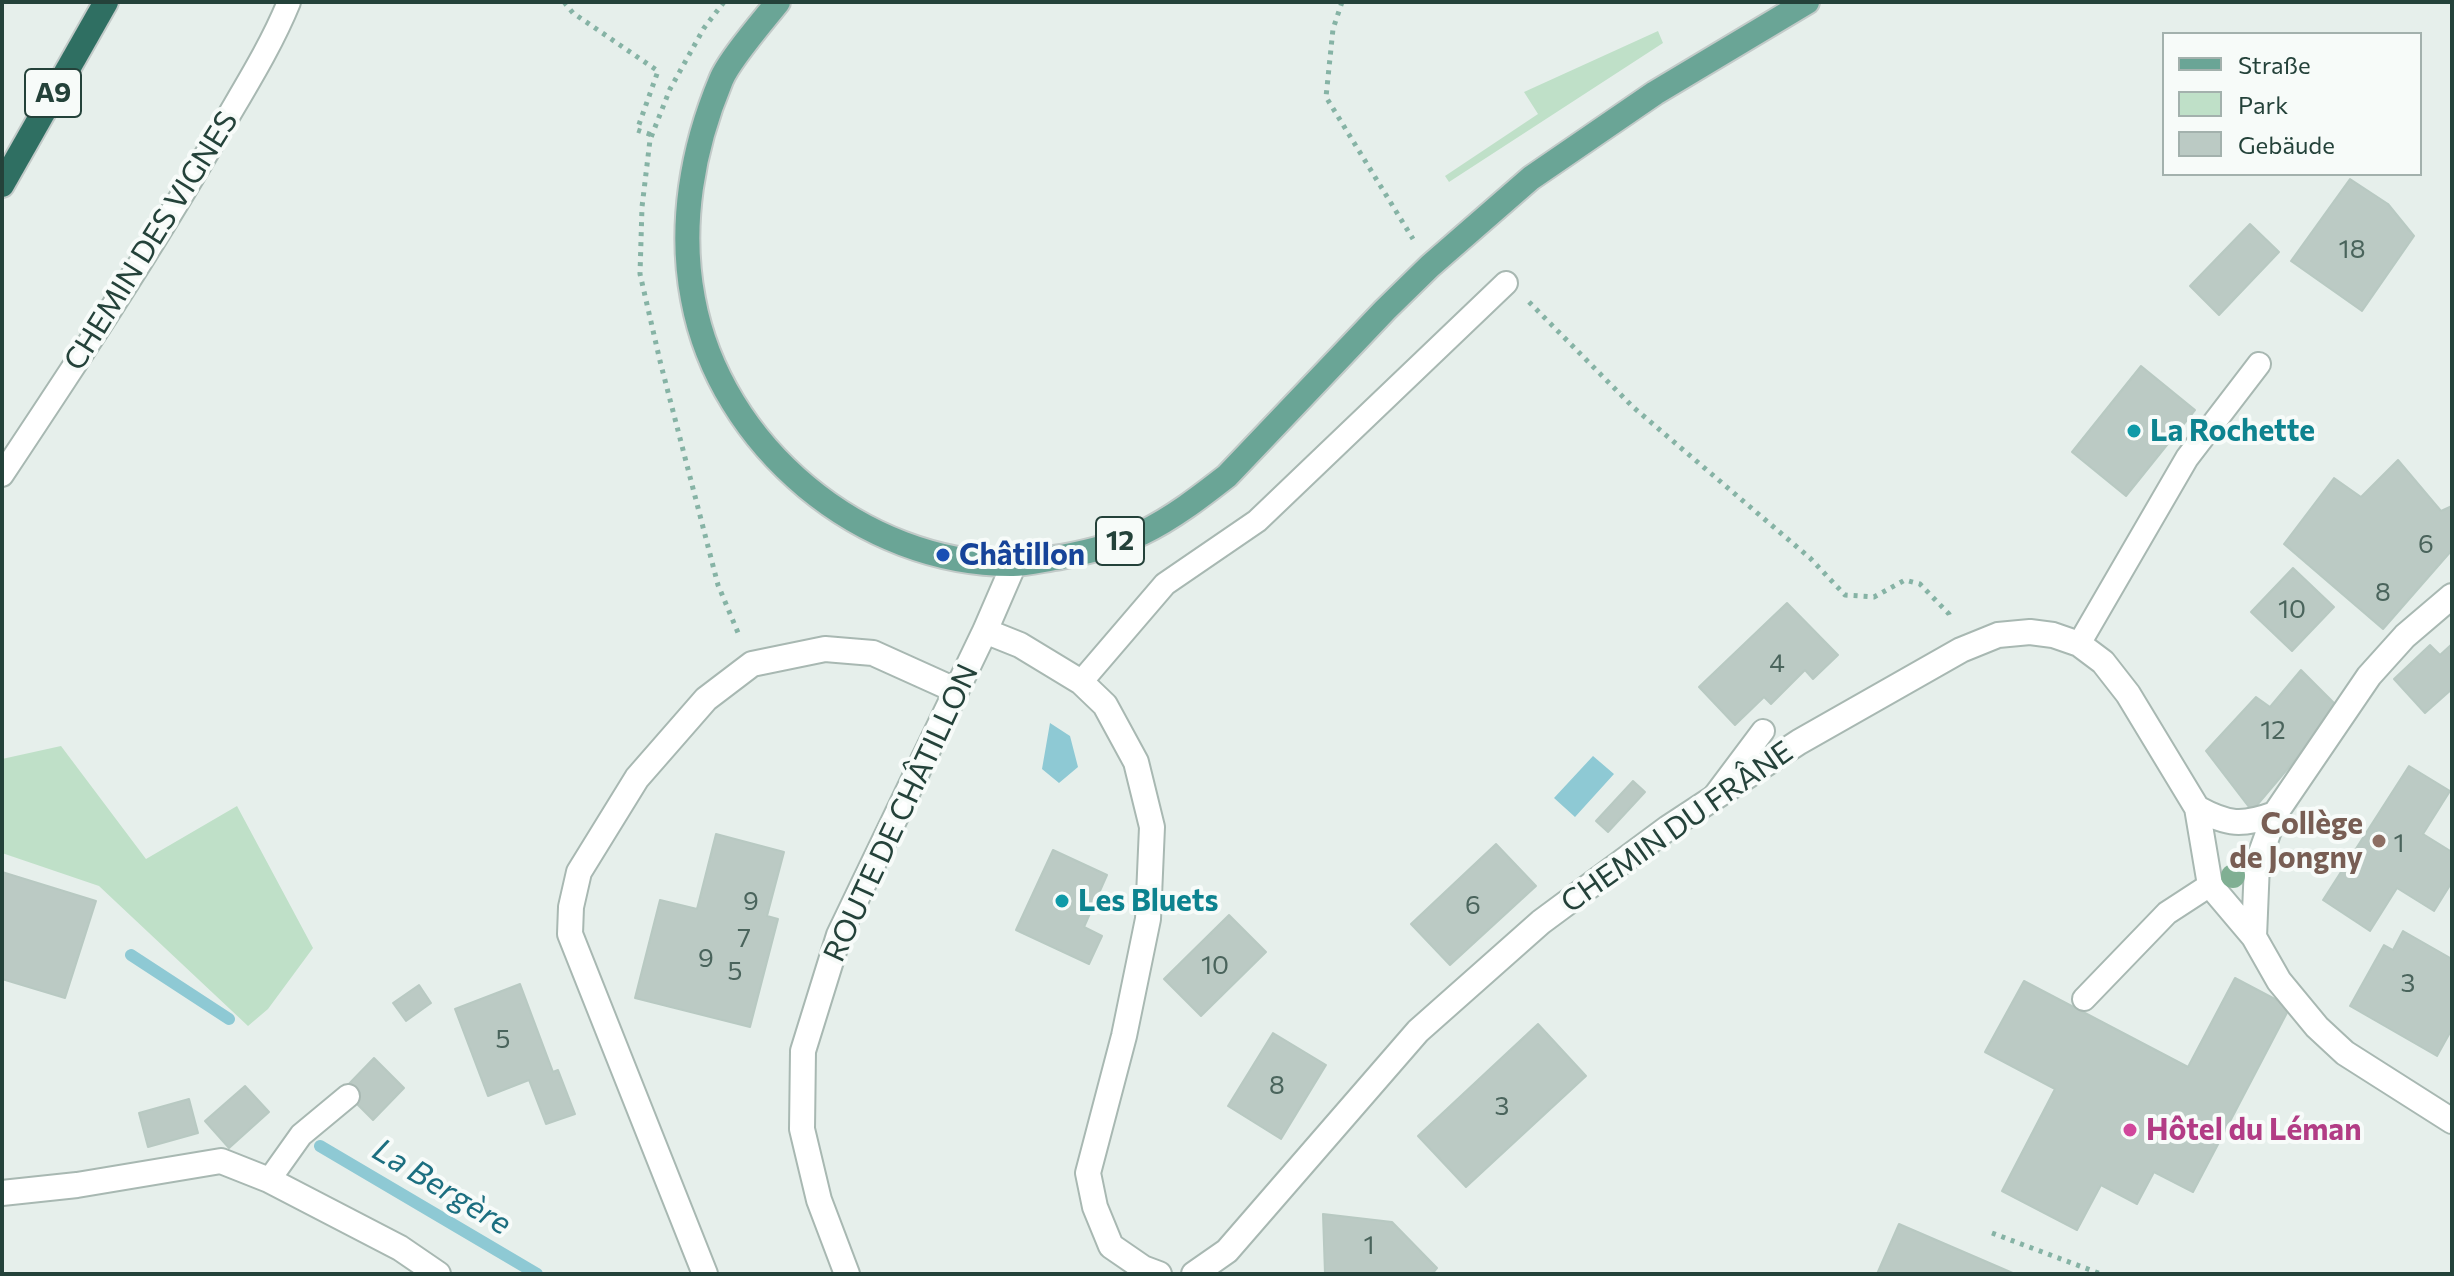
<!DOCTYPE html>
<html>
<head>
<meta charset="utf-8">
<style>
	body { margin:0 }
	#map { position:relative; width:2454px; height:1276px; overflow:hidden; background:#e6efeb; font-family:Commissioner,sans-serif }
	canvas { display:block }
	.frame { position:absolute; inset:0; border:4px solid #24423a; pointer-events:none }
	.legend { position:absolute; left:2162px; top:32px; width:260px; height:144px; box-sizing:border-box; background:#f7fbf9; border:2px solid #a3b1ad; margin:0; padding:10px 14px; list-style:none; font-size:24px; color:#24423a }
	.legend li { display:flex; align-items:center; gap:16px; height:40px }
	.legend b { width:40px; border:2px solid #a3b1ad }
</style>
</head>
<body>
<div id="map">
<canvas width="2454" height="1276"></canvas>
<div class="frame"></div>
<ul class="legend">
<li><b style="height:10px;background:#6aa596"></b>Straße</li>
<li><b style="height:22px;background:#bfe0c8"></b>Park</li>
<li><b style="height:22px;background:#bbcac4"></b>Gebäude</li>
</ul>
</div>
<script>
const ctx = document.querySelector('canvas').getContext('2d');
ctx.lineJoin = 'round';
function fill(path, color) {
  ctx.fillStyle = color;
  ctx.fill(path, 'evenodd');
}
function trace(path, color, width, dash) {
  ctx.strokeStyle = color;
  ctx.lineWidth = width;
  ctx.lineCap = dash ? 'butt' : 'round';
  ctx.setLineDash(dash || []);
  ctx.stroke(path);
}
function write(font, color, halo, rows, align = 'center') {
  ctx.font = font + ' Commissioner,sans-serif';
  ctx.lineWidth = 8;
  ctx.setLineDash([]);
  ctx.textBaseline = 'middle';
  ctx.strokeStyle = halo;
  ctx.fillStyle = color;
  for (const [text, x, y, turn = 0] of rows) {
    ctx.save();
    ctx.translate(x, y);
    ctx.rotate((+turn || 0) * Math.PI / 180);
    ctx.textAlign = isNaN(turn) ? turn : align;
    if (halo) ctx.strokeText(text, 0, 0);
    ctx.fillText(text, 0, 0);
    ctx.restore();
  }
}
fill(new Path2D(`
	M1658,31l5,12 -214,139 -4,-6 93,-62 -14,-22z
	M61,746l85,113 91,-53 76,142 -45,61 -20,17 -149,-140 -97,-33v-94z`), '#bfe0c8');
fill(new Path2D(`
	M1050,723l20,13 8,31 -19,16 -17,-14z
	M1593,756l21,18 -39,43 -21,-19z`), '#8ec9d4');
trace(new Path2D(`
	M131,955l98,64
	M320,1146l217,128`), '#8ec9d4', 12);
const building = new Path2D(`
	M2350,179l38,25 26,32 -52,75 -71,-50z
	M2250,224l29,28 -60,63 -29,-29z
	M2141,366l54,44 -69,86 -54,-44z
	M2398,460l43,51 11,-5v44l-69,79 -99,-85 50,-66 27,19z
	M2293,568l41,39 -42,44 -41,-39z
	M1787,603l51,52 -25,24 -8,-9 -34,34 -7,-7 -29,28 -36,-38z
	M2452,644v45l-27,24 -31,-34 36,-34 10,10z
	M2301,670l38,38 -87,103 -46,-60 50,-54 14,10z
	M2409,766l41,25 -27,43 29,18v30l-18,29 -37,-23 -27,43 -47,-31z
	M1633,781l12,11 -37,40 -12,-11z
	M716,834l68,18 -17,64 11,3 -28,108 -115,-29 25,-98 37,9z
	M1496,844l40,42 -86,79 -39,-41z
	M1053,850l54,25 -23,52 18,9 -13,28 -73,-34z
	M2,872l94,29 -31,97 -63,-19z
	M1229,915l37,37 -65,64 -37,-37z
	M2403,931l49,28v70l-15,27 -87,-50 34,-61 9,5z
	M2235,978l55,29 -97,185 -39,-20 -17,32 -36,-19 -24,45 -75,-39 53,-102 -70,-37 39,-71 164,86z
	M520,984l33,88 5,-2 17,44 -29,10 -17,-44 -41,16 -33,-87z
	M419,985l12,18 -25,18 -13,-18z
	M1538,1024l48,52 -120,111 -48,-51z
	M1273,1033l53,32 -45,74 -53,-33z
	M374,1058l30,30 -31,32 -30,-30z
	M245,1086l24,26 -40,36 -24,-27z
	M189,1099l9,34 -50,14 -9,-34z
	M1323,1214l69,8 45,46 -5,6h-107z
	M1899,1224l116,50h-138z`);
fill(building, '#bbcac4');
trace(building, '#b8c9c2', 2);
const lane = new Path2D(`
	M2,475c73,-110 146,-220 212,-334 26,-46 55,-90 75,-139
	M2079,644l108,-186 72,-94
	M1081,682l84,-98 92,-63 249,-238
	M1715,795l48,-64
	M2084,999l83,-86 43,-28
	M269,1180l32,-45 47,-39`);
const street = new Path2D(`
	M985,631l35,14 61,37 24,23 31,57 16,65 -4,92 -24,117 -36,137 7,34 16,39 32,22 16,6
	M2197,808c31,17 45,18 78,6
	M2254,937l3,-73 18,-50 94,-138 36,-40 47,-40
	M2,1193l75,-8 144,-24 48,19 131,68 38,26
	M705,1274l-135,-340 1,-27 8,-35 58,-94 69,-79 46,-35 73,-15 48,4 82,37
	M847,1274l-28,-74 -17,-71 1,-78 36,-116 146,-304 29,-67
	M1194,1274l33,-23 191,-220 123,-109 127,-94 131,-86 162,-92 37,-15 32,-3 23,3 26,9 24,18 25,32 69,114 13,77 44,52 25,44 38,46 28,26 107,68`);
const primary = new Path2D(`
	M778,2c-15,19 -49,58 -57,78 -29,69 -42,146 -28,219 27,147 169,266 320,265 15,0 32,-5 48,-7 27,-5 56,-12 81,-24 31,-15 58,-36 85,-57l158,-166 45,-44 101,-88 124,-85 152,-91`);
const highway = new Path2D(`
	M2,185l104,-183`);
trace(lane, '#a8b8b2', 26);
trace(street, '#a8b8b2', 28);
trace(primary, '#c2cac8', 28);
trace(highway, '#c2cac8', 28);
trace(new Path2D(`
	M564,2l9,11 85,58 -21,59 15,5
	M724,2l-20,26 -34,61 -20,51 -8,67 -2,67 20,87 58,224 21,50
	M1342,2l-9,27 -7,68 87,142
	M1529,302l104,105 177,151 35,37 29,2 31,-17 15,4 29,30 2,5
	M1992,1233l109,41`), '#86b3a5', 5, [4, 6]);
trace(lane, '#fff', 22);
trace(street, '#fff', 24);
trace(primary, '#6aa596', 24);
trace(highway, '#2f6f62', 24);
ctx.fillStyle = '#80af93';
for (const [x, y] of [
	[2233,876]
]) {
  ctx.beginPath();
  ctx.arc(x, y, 12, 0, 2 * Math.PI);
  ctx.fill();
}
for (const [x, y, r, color] of [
	[2134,431,8,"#0f9aa8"],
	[943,555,8,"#1a4fb4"],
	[2379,841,8,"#8d6e63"],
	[1062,901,8,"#0f9aa8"],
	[2130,1130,8,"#d1479c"]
]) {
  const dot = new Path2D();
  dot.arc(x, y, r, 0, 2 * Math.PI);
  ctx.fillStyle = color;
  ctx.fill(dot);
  trace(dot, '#f7fbf9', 3);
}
write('26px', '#4a645c', null, [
	["18",2352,249],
	["6",2426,544],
	["8",2383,592],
	["10",2292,609],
	["4",1777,663],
	["12",2273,730],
	["1",2399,843],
	["9",751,901],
	["6",1473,905],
	["7",744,938],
	["9",706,958],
	["10",1215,965],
	["5",735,971],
	["3",2408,983],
	["5",503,1039],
	["8",1277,1085],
	["3",1502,1106],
	["1",1369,1245]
]);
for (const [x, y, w] of [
	[53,93,56],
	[1120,541,48]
]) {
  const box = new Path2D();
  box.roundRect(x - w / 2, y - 24, w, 48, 6);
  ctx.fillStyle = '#f7fbf9';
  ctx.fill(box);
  trace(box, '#24423a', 2);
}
write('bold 28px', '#24423a', null, [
	["A9",53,93],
	["12",1120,541]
]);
write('30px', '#24423a', '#f7fbf9', [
	["CHEMIN DES VIGNES",151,241,-58],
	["ROUTE DE CHÂTILLON",901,813,-65],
	["CHEMIN DU FRÂNE",1677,827,-35]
]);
write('bold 30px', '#0d838f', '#f7fbf9', [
	["La Rochette",2150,431],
	["Les Bluets",1078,901]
], 'left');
write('bold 30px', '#164399', '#f7fbf9', [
	["Châtillon",959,555]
], 'left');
write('bold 30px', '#785e54', '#f7fbf9', [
	["Collège",2363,824],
	["de Jongny",2363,858]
], 'right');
write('bold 30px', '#b23c85', '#f7fbf9', [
	["Hôtel du Léman",2146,1130]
], 'left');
write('italic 32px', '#1c6f80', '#f7fbf9', [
	["La Bergère",442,1187,31]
]);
</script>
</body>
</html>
